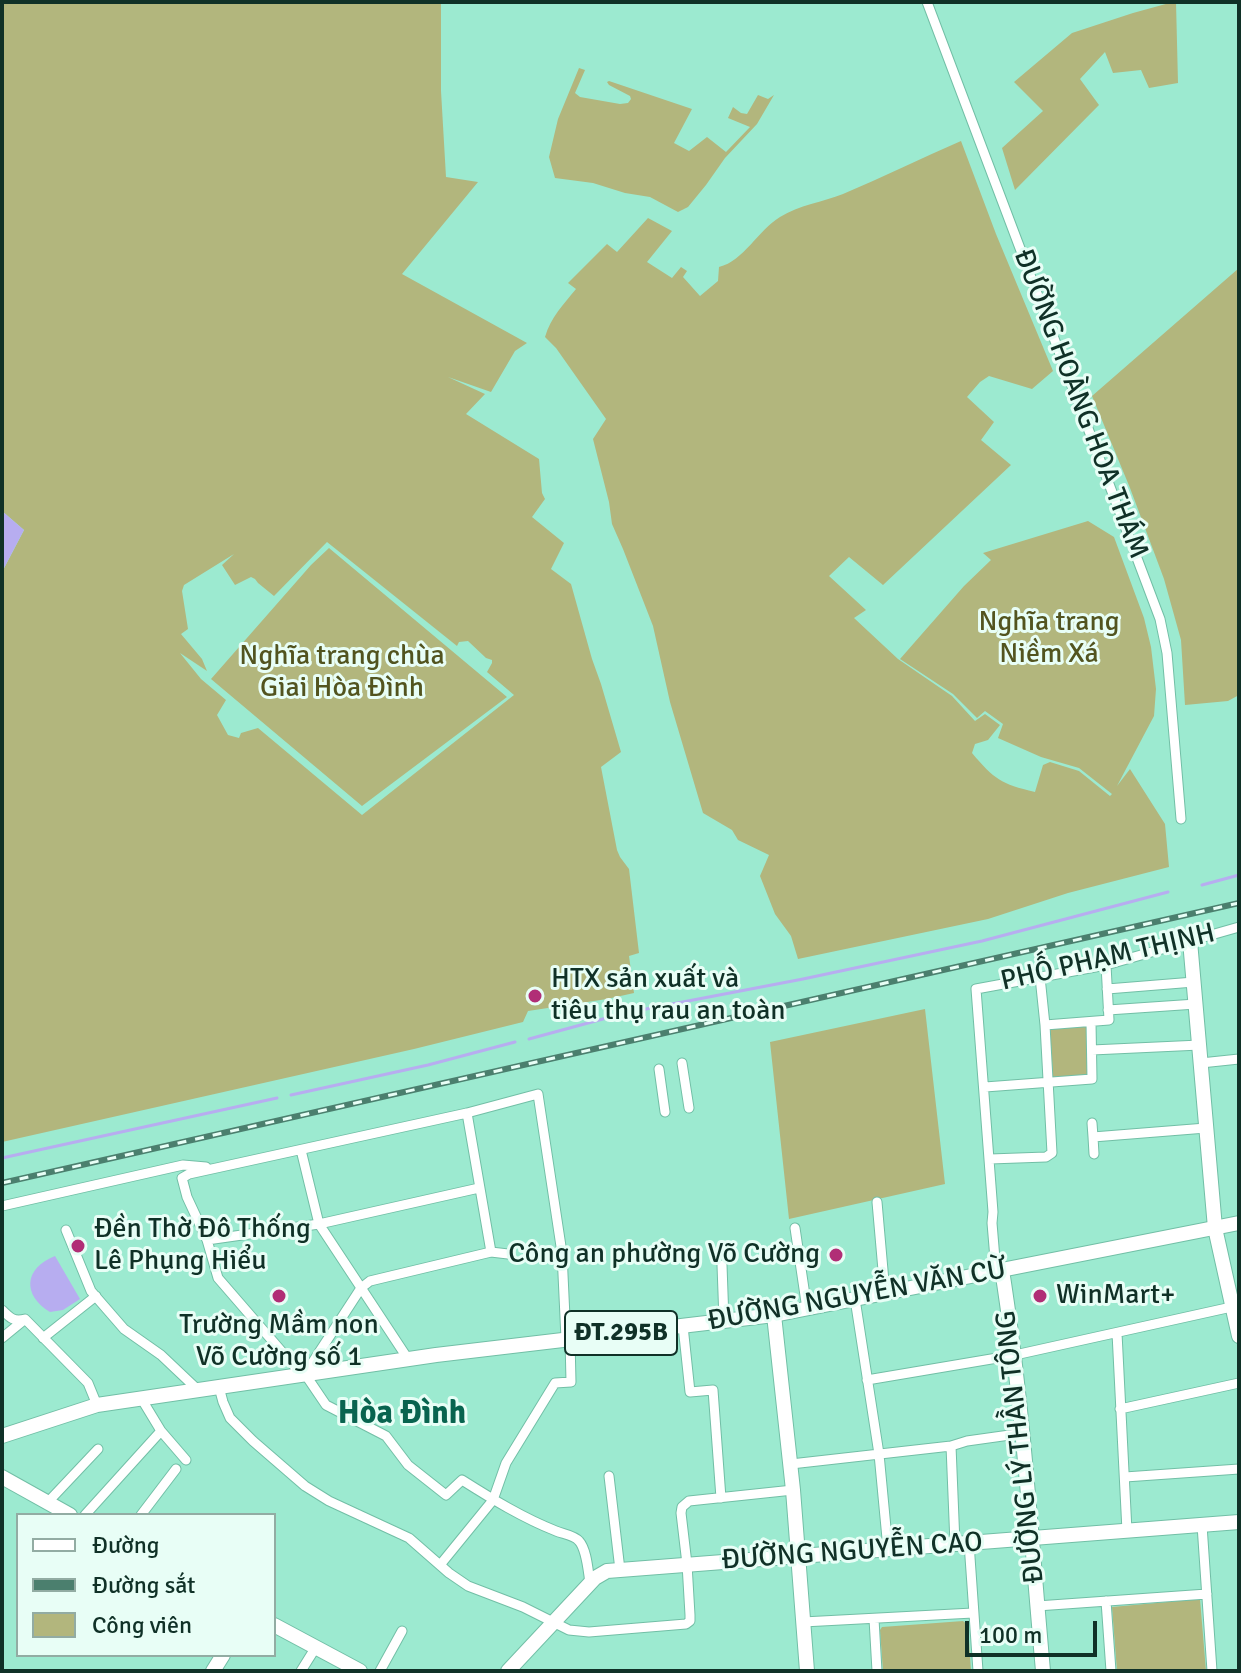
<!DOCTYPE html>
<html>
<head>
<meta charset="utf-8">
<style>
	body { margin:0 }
	#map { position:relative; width:1241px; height:1673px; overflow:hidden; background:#9cead0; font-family:Signika,sans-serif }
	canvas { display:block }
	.frame { position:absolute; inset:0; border:4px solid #103127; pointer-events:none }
	.legend { position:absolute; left:16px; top:1513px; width:260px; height:144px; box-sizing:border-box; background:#e8fef6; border:2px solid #92aca3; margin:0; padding:10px 14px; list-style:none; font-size:24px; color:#103127 }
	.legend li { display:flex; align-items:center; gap:16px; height:40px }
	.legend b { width:40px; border:2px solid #92aca3 }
	.scale { position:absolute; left:965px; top:1621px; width:132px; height:36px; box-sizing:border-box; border:4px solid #103127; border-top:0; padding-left:10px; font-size:24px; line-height:28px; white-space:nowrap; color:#103127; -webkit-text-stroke:6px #e8fef6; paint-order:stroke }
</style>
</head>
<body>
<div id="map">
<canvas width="1241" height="1673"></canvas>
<div class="frame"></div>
<ul class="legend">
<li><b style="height:10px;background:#fff"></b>Đường</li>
<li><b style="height:10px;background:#4b7f6e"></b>Đường sắt</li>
<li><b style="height:22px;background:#b2b67d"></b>Công viên</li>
</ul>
<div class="scale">100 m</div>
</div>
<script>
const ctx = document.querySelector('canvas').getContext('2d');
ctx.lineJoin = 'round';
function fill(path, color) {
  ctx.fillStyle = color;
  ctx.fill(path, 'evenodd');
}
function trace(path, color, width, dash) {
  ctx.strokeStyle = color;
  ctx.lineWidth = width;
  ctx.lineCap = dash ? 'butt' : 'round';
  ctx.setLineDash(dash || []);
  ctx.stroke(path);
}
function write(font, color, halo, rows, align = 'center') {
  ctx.font = font + ' Signika,sans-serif';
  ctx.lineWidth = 6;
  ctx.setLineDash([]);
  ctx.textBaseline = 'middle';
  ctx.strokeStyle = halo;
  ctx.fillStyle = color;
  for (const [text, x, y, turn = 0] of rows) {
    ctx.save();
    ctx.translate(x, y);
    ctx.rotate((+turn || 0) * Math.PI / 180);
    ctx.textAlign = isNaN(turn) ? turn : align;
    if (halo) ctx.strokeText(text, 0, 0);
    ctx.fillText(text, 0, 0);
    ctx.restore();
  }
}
fill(new Path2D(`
	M2,2h439v89l5,86 32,5 -76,92 125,69 -12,8 -24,41 -43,-15 37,17 -19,20 73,45 3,34 3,6 -13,18 32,26 -13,26 20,15 21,75 9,25 20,68 -20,15 16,83 3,7 9,12 10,84 -10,3 5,37 -27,6 -79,12 -5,11 -109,27 -412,93v-570l22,-42 -22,-19zM327,542l130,104 2,-4 9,-1 18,17 6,2v3l-5,9 27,23 -152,120 -104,-87 -17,5 -2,5 -11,-3 -11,-20 9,-15 -25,-21 -21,-26 27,18 -5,-12 -21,-25 7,-5 -6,-38 2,-6 50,-31 -12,11 13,20 16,-8 4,2 3,4 16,13z
	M1173,2h3l2,81 -29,5 -8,-18 -28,3 -8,-21 -25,27 19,26 -84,85 -13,-42 41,-37 -29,-29 58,-49 61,-20z
	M579,68l6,2 -10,23 5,4 40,7 8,-1 3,-4 -1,-3 -21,-11 -2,-3 2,-1 83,28 -18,34 15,8 18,-14 19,15 24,-25 -22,-9 5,-11 8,6 6,1 11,-19 10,4 6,-4 -17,29 -32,34 -19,27 -18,22 -10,5 -28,-15 -25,-4 -32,-10 -38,-5 -6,-21 9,-38z
	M961,141l35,93 57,137 -21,18 -43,-13 -9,6 -13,15 27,25 -13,18 30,25 -128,120 -34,-28 -20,19 37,34 -12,8 44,41 54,37 23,25 10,-7 15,11 -12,15 -13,4 -3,9c22,26 29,31 63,39l8,-27 7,-3 29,9 31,25 2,-2 -33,-26 -38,-11 -43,-19 5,-14 -18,-13 -8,7 -24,-24 -53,-35 64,-73 27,-26 -8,-7 105,-32 26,16 30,81 7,29 5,42 -2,27 -37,70 13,-17 35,55 4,43 -101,26 -80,26 -190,40 -7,-23 -16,-22 -15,-38 9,-21 -31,-15 -6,-10 -29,-17 -33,-111 -17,-76 -30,-77 -11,-25 -3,-22 -16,-63 13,-20 -50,-71 -11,-11c6,-20 18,-32 31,-48l-8,-6 39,-39 10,8 31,-34 24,13 -25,31 25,16 9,-11 6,4 -4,6 17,19 18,-15 1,-14c25,-6 39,-37 61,-50 19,-12 43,-15 63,-23 40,-17 79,-36 118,-53z
	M1239,268v427l-11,6 -43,4 -4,-65 -17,-61 -34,-91 -38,-92z
	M329,548l178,149 -145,109 -151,-127 100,-114z
	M925,1009l20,175 -156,35 -19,-177z
	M1086,1025l3,50 -36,2 -3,-50z
	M1200,1599l6,72h-89l-5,-64z
	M963,1621l5,4 3,46h-88l-3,-41 2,-3z`), '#b2b67d');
fill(new Path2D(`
	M2,511l22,19 -22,42z
	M55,1256l25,43 -17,11 -13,2c-28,-17 -26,-44 5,-56z`), '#b7adf0');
trace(new Path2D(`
	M1202,885l37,-10
	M529,1039l96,-26 178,-34 179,-38 186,-49
	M291,1095l137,-30 87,-23
	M2,1158l275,-60`), '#b7adf0', 3);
const street = new Path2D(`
	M927,2l233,617 7,34 14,166
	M1107,989l87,-7
	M1108,1010l88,-6
	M1045,1025l64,-5 -3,-55
	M1092,1050l108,-5
	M682,1063l7,45
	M1201,1063l38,-4
	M659,1069l6,43
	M985,1087l107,-8 -1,-57
	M467,1113l24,139
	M1092,1123l1,14
	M301,1150l18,74 89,135
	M1094,1154l-1,-17 113,-9
	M990,1159l56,-2 6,-4 -7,-128 -5,-48
	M877,1202l8,91
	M2,1206l181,-41 23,2
	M795,1228l12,81
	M66,1230l25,61 33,38 37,26 37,35
	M207,1240l112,-16 160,-36
	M508,1254l-17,-2 -121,29 -9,7 -56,86 21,31 60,31 22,29 38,30 16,-15c30,19 61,38 94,51 7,3 18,4 23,10 8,9 9,30 11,42
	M722,1265l2,56
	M996,1271l-4,-48 1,-11 -17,-223 130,-24 133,-38
	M855,1299l24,155 9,95
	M2,1310c8,8 12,12 23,9l63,64 9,22
	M683,1326l7,66 23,-2 8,108
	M1117,1333l10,198
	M2,1338l22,-18
	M43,1338l53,-42
	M302,1375l-84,-97 -11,-38 -20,-43 -5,-19 7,-4 278,-61 71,-19 24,159 4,86
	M867,1380l148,-25 221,-49
	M219,1387l4,15 7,16 23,23 52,45 24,15 80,37 40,35 19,13 55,21 46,23 20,2 97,-8 4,-3v-6l-3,-51 -6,-51 1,-6 7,-6 104,-11
	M1120,1409l119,-26
	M161,1431l25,29
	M951,1446l4,98
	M791,1464l160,-18 16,-5 57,-8
	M609,1476l11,94
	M1125,1477l114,-8
	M48,1502l50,-53
	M85,1515l76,-84 -20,-33
	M141,1515l35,-46
	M1202,1525l10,146
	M969,1543l9,128
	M440,1565l53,-65 13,-37 49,-80 16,-1 -1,-43
	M1106,1601l5,70
	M1037,1606l170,-12
	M874,1619l3,52
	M803,1622l170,-9
	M301,1671l15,-24
	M380,1671l22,-40`);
const secondary = new Path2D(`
	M1190,941l25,287 24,108
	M1002,1270c21,133 29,267 41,401
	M774,1315l19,175 14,181
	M2,1477l68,38
	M274,1625l86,46
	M213,1671l10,-16
	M508,1671l87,-93 12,-7 632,-49`);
const primary = new Path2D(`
	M2,1436l95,-31 339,-50 338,-40 465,-92`);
trace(street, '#72bfa6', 11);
trace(secondary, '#72bfa6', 16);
trace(primary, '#72bfa6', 16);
trace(street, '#fff', 9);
trace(secondary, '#fff', 14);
trace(primary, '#fff', 14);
const rail = new Path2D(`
	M2,1183l1237,-280`);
trace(rail, '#4b7f6e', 6);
trace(rail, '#e8fef6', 3, [9]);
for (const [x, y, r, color] of [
	[535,996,8,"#b12e76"],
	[78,1246,8,"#b12e76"],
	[836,1255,8,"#b12e76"],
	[279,1296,8,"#b12e76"],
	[1040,1296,8,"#b12e76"]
]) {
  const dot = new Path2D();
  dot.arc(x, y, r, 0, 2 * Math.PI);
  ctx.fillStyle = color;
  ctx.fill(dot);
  trace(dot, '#e8fef6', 3);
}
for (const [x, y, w] of [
	[621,1333,112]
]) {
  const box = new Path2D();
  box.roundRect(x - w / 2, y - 22, w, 44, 6);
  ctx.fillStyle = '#e8fef6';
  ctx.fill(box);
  trace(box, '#103127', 2);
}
write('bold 26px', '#103127', null, [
	["ĐT.295B",621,1333]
]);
write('28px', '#103127', '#e8fef6', [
	["ĐƯỜNG HOÀNG HOA THÁM",1080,404,69],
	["PHỐ PHẠM THỊNH",1108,958,-13],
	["ĐƯỜNG NGUYỄN VĂN CỪ",857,1296,-10],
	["ĐƯỜNG LÝ THẦN TÔNG",1021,1447,-96],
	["ĐƯỜNG NGUYỄN CAO",852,1552,-4]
]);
write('28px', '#52541f', '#e8fef6', [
	["Nghĩa trang",1049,623],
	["Niềm Xá",1049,655],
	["Nghĩa trang chùa",342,657],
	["Giai Hòa Đình",342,689]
]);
write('28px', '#103127', '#e8fef6', [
	["HTX sản xuất và",551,980],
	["tiêu thụ rau an toàn",551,1012],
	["Đền Thờ Đô Thống",94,1230],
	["Lê Phụng Hiểu",94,1262],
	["Công an phường Võ Cường",820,1255,"right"],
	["WinMart+",1056,1296],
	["Trường Mầm non",279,1326,"center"],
	["Võ Cường số 1",279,1358,"center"]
], 'left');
write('bold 32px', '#08644f', '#e8fef6', [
	["Hòa Đình",402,1415]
]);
</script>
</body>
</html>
